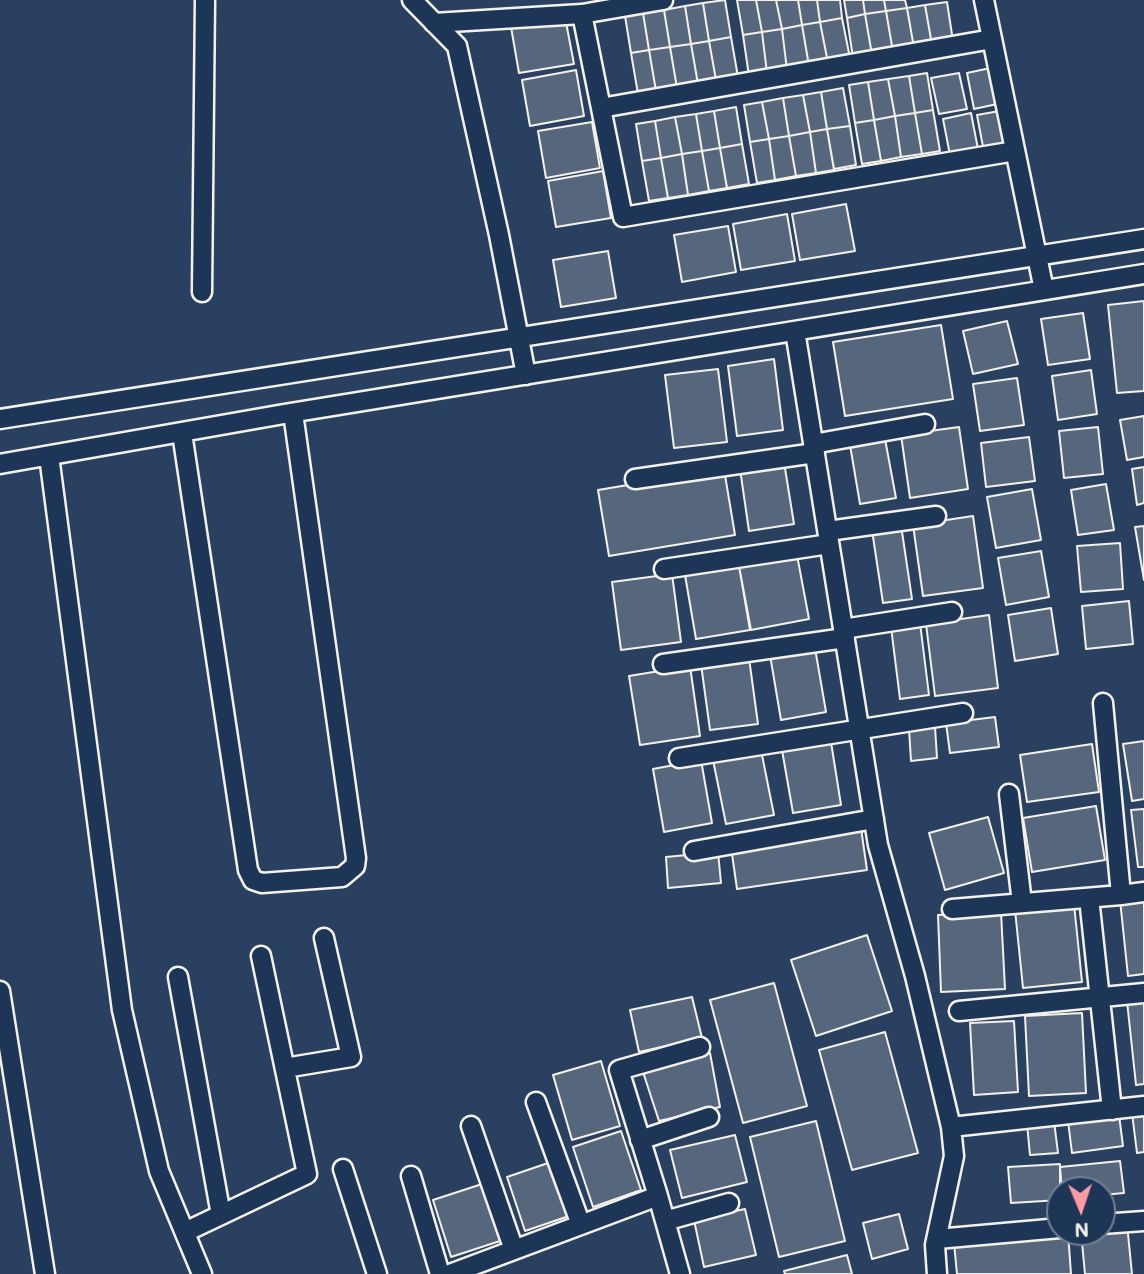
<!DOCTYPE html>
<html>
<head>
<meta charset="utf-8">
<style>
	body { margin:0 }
	#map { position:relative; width:1144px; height:1274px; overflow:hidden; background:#2a4060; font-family:Mali,sans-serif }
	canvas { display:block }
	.north { position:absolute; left:1046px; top:1176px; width:70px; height:70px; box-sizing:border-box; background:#1d3557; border:2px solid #738091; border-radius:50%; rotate:178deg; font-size:19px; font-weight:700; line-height:28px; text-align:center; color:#f4f1e8 }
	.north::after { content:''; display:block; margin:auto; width:24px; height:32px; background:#ff9aa2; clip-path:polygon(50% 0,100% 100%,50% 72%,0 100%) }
</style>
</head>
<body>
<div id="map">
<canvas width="1144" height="1274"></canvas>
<div class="north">N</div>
</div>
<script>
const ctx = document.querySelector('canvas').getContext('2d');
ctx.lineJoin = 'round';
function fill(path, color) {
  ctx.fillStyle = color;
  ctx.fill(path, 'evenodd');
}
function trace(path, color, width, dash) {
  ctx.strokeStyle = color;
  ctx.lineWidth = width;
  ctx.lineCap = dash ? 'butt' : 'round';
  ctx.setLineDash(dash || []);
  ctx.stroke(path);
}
const building = new Path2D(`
	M725,0l6,37 -22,4 -6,-38z
	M737,0h19l6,32 -19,3z
	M756,0h20l6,29 -20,3z
	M776,0h22l4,25 -20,4z
	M798,0h19l3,22 -18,3z
	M817,0h23l2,18 -22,4z
	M844,0h19l2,14 -18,4z
	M863,0h21l2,11 -21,3z
	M884,0h21l2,8 -21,3z
	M947,2l6,39 -21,4 -7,-40z
	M703,3l6,38 -18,3 -6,-38z
	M925,5l7,40 -18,3 -7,-40z
	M685,6l6,38 -21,3 -6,-37z
	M907,8l7,40 -21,4 -7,-41z
	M664,10l6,37 -21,3 -6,-37z
	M886,11l7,41 -21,3 -7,-41z
	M643,13l6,37 -18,3 -6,-37z
	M865,14l7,41 -19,3 -6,-40z
	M565,17l9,47 -55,9 -8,-46z
	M842,18l8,40 -22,5 -8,-41z
	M820,22l8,41 -19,3 -7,-41z
	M802,25l7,41 -22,4 -5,-41z
	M782,29l5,41 -20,3 -5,-41z
	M762,32l5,41 -18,3 -6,-41z
	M731,37l7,40 -22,3 -7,-39z
	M709,41l7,39 -18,4 -7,-40z
	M691,44l7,40 -21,4 -7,-41z
	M670,47l7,41 -21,3 -7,-41z
	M649,50l7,41 -18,3 -7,-41z
	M995,67l7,36 -28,6 -7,-36z
	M576,70l8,46 -54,10 -8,-46z
	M927,73l6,37 -18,3 -6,-37z
	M959,73l8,36 -28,5 -8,-36z
	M909,76l6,37 -20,3 -7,-37z
	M888,79l7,37 -21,4 -6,-38z
	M868,82l6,38 -19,3 -6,-38z
	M843,88l7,38 -23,3 -6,-37z
	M821,92l6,37 -17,3 -7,-37z
	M803,95l7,37 -21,4 -6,-38z
	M783,98l6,38 -20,3 -7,-37z
	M762,102l7,37 -19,3 -6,-37z
	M736,107l6,37 -22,4 -6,-37z
	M933,110l7,41 -18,3 -7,-41z
	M1005,110l7,36 -28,6 -7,-37z
	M714,111l6,37 -18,3 -6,-37z
	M915,113l7,41 -21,3 -6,-41z
	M971,113l7,36 -28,6 -7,-36z
	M696,114l6,37 -20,3 -7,-37z
	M895,116l6,41 -20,4 -7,-41z
	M675,117l7,37 -21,4 -6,-37z
	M874,120l7,41 -19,3 -7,-41z
	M655,121l6,37 -19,3 -6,-37z
	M592,122l8,46 -54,10 -8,-47z
	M850,126l6,39 -22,4 -7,-40z
	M827,129l7,41 -18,3 -6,-41z
	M810,132l6,41 -20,3 -7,-40z
	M789,136l7,40 -21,4 -6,-41z
	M769,139l6,41 -18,3 -7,-41z
	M742,144l7,40 -22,4 -7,-40z
	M720,148l7,40 -18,3 -7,-40z
	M702,151l7,40 -21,4 -6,-41z
	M682,154l6,41 -20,3 -7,-40z
	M661,158l7,40 -19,3 -7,-40z
	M603,171l8,47 -55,9 -8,-46z
	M846,204l9,47 -55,9 -8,-46z
	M787,214l8,47 -54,9 -8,-46z
	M728,226l8,46 -54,10 -8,-47z
	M608,251l8,47 -55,9 -8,-47z
	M1144,301v90l-27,2 -9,-88z
	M1083,313l7,46 -42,6 -7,-46z
	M1007,321l11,43 -45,10 -10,-43z
	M941,325l12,74 -108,17 -12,-74z
	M774,359l9,71 -46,6 -9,-70z
	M718,369l9,73 -53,6 -9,-73z
	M1091,370l6,44 -39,6 -6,-44z
	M1017,378l7,47 -44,6 -7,-47z
	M1144,416v41l-17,3 -7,-40z
	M959,427l9,62 -58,9 -9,-63z
	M1098,427l5,47 -39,4 -5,-47z
	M1029,437l6,44 -49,6 -5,-44z
	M885,439l11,59 -36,6 -10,-59z
	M784,462l10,62 -45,7 -9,-62z
	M1144,467v36l-7,2 -5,-36z
	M724,469l11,66 -126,21 -11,-66z
	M1106,484l8,46 -36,5 -7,-45z
	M1032,489l9,51 -45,8 -9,-51z
	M973,516l10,72 -60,8 -10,-71z
	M901,525l11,74 -29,4 -11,-73z
	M1144,526v54l-9,-53z
	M1120,543l3,46 -42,3 -4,-46z
	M1041,551l8,46 -43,8 -8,-47z
	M797,555l12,64 -58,11 -12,-64z
	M739,566l11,64 -54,9 -11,-64z
	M672,574l9,68 -60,8 -9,-68z
	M1129,601l4,43 -47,5 -4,-43z
	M1051,608l7,46 -43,7 -7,-46z
	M989,615l9,73 -63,8 -9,-72z
	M920,623l9,72 -29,4 -9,-72z
	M815,648l11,64 -45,8 -11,-65z
	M749,658l9,66 -48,6 -9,-66z
	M690,666l10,70 -60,9 -11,-69z
	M995,717l4,30 -49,6 -4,-30z
	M935,727l2,31 -26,3 -2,-32z
	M1144,741v58l-12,2 -9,-57z
	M831,742l10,63 -48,8 -11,-63z
	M1092,744l7,48 -72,10 -7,-47z
	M761,750l13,65 -48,9 -13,-64z
	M701,760l11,63 -48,9 -11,-63z
	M1096,806l9,54 -73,12 -9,-54z
	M1144,809v58h-6l-7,-57z
	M988,817l16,56 -59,17 -16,-57z
	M861,828l6,42 -130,19 -6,-42z
	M718,852l3,31 -53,5 -2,-31z
	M1144,897v77l-16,2 -8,-76z
	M1074,904l8,78 -59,6 -8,-78z
	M1001,912l4,77 -64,3 -3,-77z
	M867,935l25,76 -76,25 -25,-76z
	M774,983l33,123 -64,17 -33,-123z
	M692,997l10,41 -63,14 -9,-42z
	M1144,999v85l-8,1 -9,-84z
	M1082,1013l4,80 -57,3 -4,-80z
	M1014,1021l4,71 -44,3 -4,-72z
	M885,1032l33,121 -66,17 -33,-120z
	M710,1053l10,54 -61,14 -16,-49z
	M601,1061l19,65 -48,14 -19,-65z
	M1144,1111v41l-7,1 -5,-40z
	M1119,1115l4,31 -51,7 -4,-32z
	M816,1121l29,120 -66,16 -29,-120z
	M1054,1121l4,32 -28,2 -3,-31z
	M621,1131l20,59 -48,17 -20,-60z
	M735,1135l12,47 -65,16 -12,-48z
	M1120,1161l4,32 -22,2v-5h-40l-2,-23z
	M551,1162l18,54 -44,15 -18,-54z
	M1060,1164v36l-49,3 -3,-36z
	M482,1184l18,57 -49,16 -18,-57z
	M745,1209l11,46 -52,12 -10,-47z
	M899,1214l9,35 -36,10 -9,-36z
	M1127,1224l5,50h-47l-4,-42h21z
	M1068,1233l3,41h-114l-3,-31z
	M847,1255l5,19h-67l-1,-3z`);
fill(building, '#56677d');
trace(building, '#f4f1e8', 2);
const minor = new Path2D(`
	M412,0l45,46 42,189 27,140
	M984,0l60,290
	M582,14l81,-14
	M434,23l148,-9 41,203 392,-66
	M601,108l391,-69
	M202,292l3,-292
	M795,331l83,514 37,131 36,151 3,29 -19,89 2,29
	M0,419l1144,-180
	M182,433l66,437 5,10 9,3 80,-6 13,-11 1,-8 -63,-445
	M813,444l112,-20
	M49,456l73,554 37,161 43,103
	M0,464l284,-50 860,-140
	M635,479l180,-26
	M828,531l108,-15
	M664,569l165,-25
	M843,629l109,-17
	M663,664l182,-26
	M679,758l284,-45
	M1009,794l13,109
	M694,851l180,-32
	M1121,895l23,-3
	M1089,898l23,212
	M952,909l169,-14 -18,-192
	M178,977l43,238
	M0,991l45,283
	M959,1011l185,-18
	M285,1068l66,-11 -27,-119
	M536,1102l45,123
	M471,1126l43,124
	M951,1127l193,-21
	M640,1140l69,-23
	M343,1169l34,105
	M411,1176l29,98
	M658,1196l-39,-126 81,-23
	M665,1221l64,-18
	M1102,1224l42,-3
	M185,1232l122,-58 -46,-218
	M937,1239l123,-11
	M450,1274l208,-78 22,78`);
trace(minor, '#f4f1e8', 23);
trace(minor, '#1d3557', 18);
</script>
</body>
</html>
